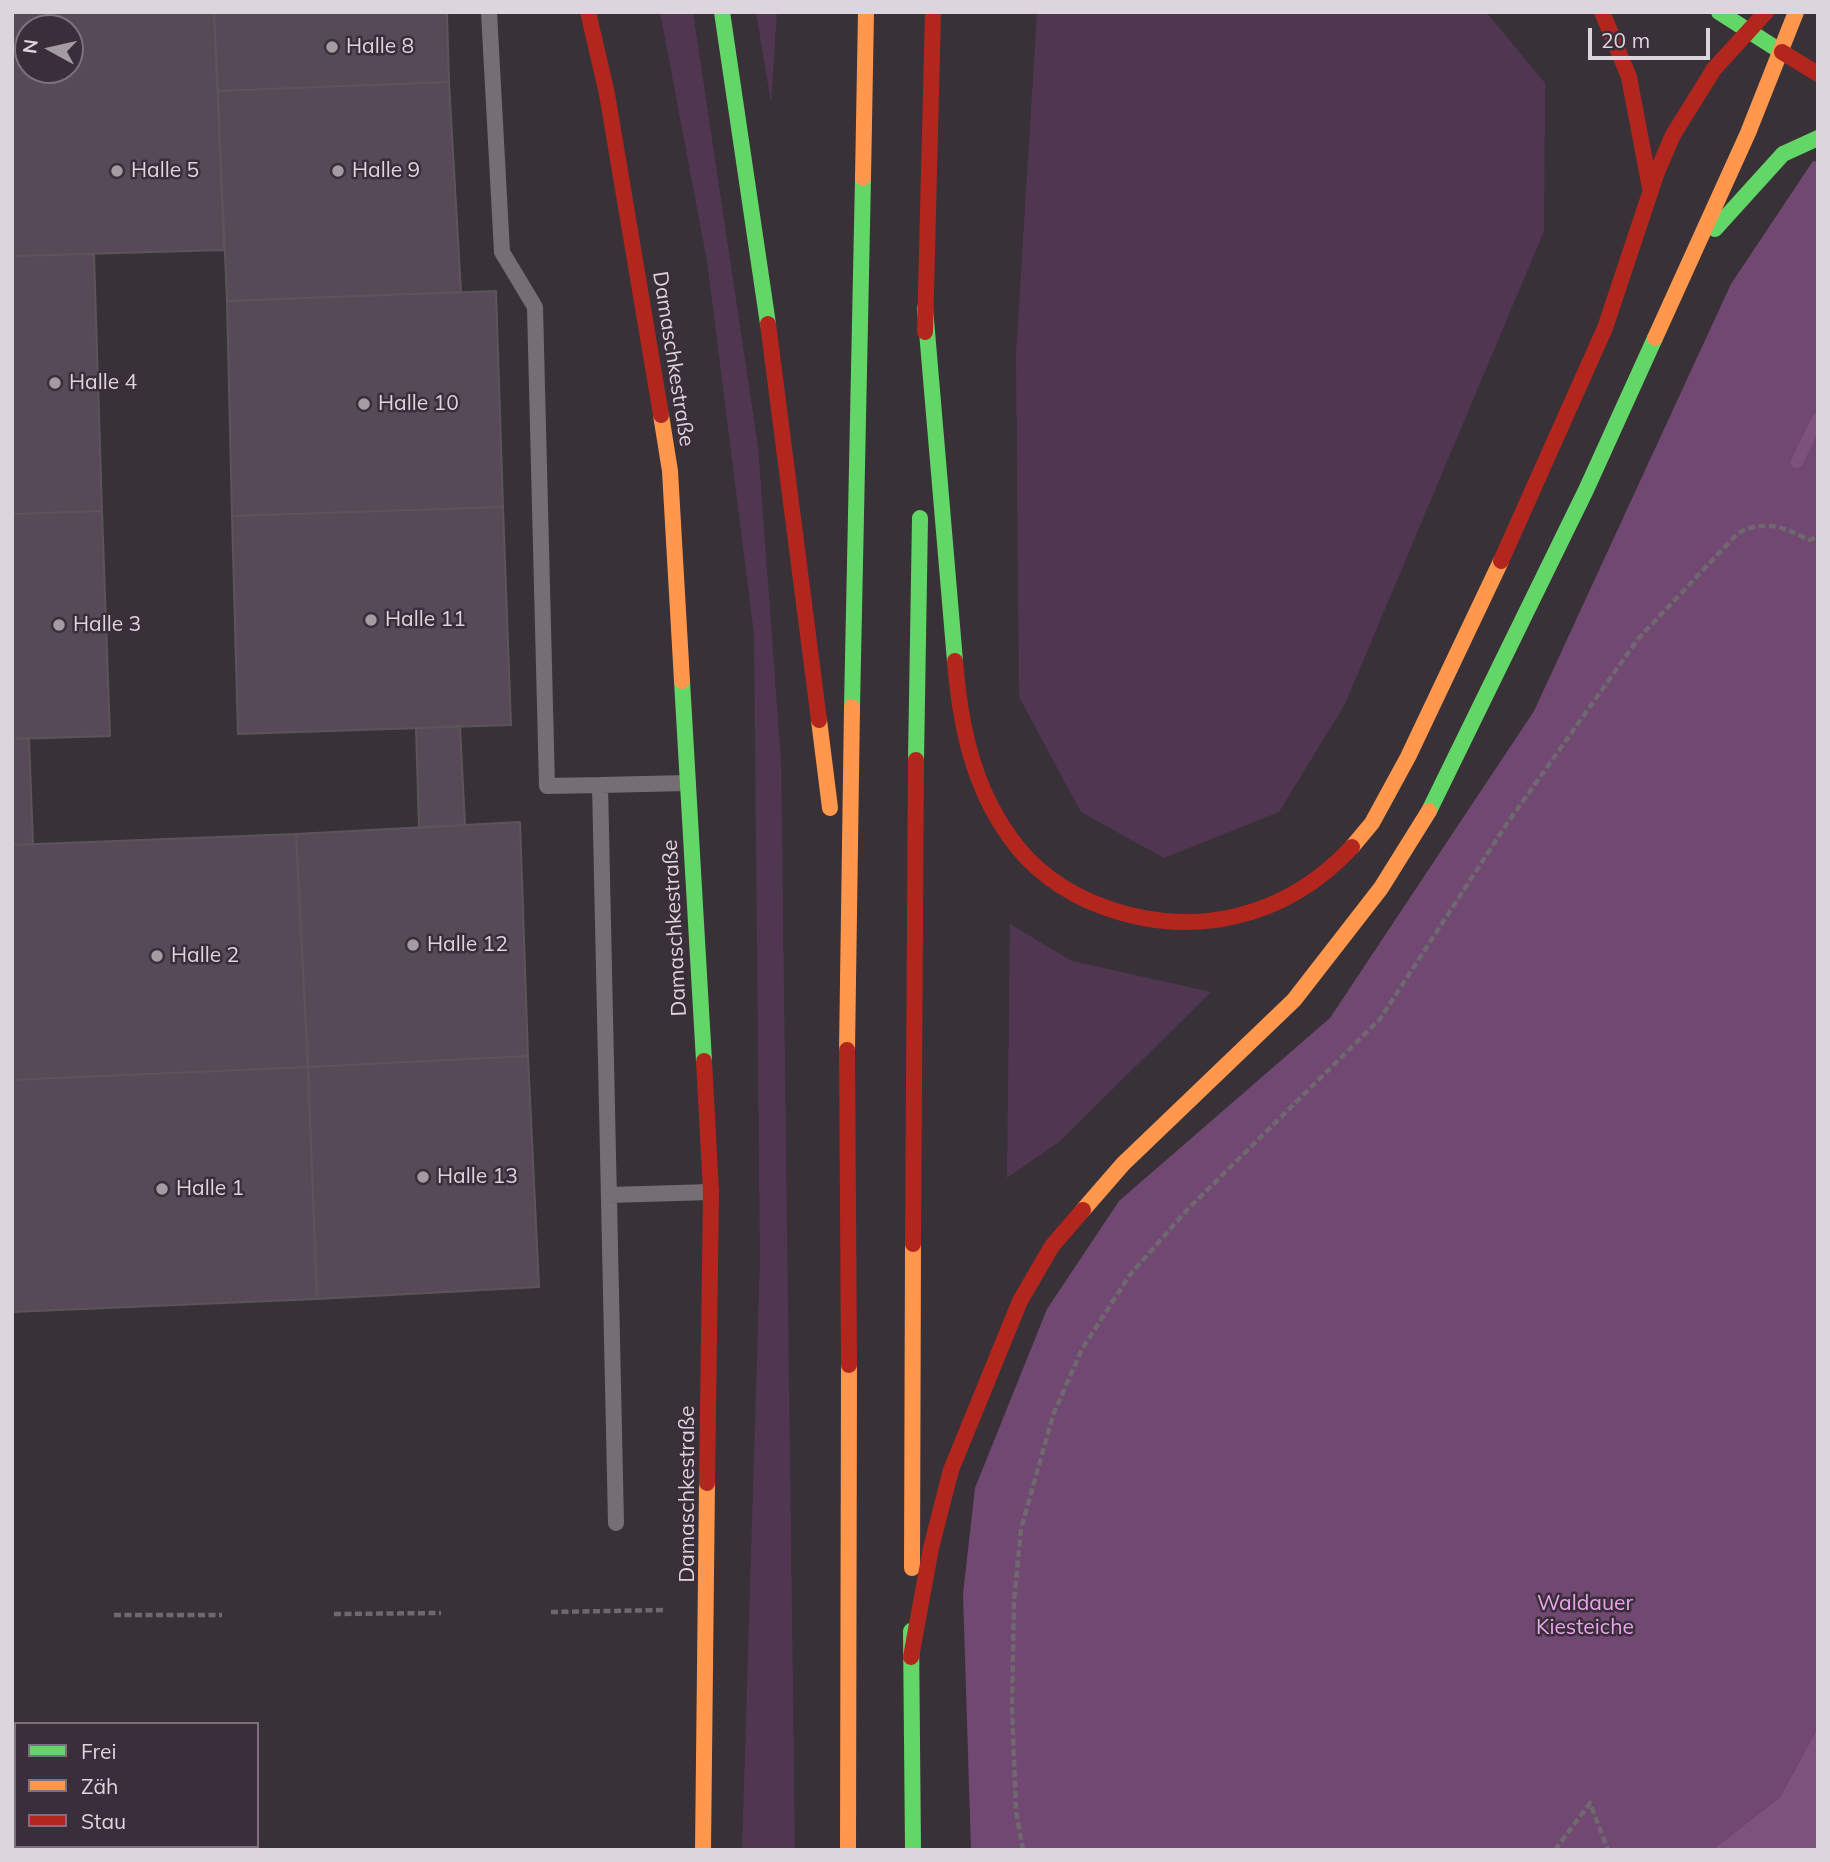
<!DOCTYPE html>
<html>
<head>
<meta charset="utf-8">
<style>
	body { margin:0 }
	#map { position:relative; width:1830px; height:1862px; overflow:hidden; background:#383138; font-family:Mulish,sans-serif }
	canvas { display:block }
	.frame { position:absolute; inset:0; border:14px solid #ddd5dd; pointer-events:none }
	.legend { position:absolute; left:14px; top:1722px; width:245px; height:126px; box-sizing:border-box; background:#3b2e3b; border:2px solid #7c717c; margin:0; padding:9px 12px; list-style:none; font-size:21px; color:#ddd5dd }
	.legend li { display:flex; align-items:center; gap:14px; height:35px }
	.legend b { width:35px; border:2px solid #7c717c }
	.north { position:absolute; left:14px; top:14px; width:70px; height:70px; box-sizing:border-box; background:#3b2e3b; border:2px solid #7c717c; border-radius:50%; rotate:278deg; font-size:19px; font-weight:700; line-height:28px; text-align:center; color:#ddd5dd }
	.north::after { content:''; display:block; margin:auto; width:24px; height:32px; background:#a39ca3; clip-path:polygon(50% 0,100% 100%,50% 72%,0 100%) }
	.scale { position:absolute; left:1588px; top:28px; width:122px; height:32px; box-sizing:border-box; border:4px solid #ddd5dd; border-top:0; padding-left:9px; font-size:21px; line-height:24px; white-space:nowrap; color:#ddd5dd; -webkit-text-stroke:5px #3b2e3b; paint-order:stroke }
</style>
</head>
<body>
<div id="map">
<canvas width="1830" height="1862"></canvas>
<div class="frame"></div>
<ul class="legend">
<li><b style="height:9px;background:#63d668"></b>Frei</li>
<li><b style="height:9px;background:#ff974d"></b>Zäh</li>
<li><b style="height:9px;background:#b3261e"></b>Stau</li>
</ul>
<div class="north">N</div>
<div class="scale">20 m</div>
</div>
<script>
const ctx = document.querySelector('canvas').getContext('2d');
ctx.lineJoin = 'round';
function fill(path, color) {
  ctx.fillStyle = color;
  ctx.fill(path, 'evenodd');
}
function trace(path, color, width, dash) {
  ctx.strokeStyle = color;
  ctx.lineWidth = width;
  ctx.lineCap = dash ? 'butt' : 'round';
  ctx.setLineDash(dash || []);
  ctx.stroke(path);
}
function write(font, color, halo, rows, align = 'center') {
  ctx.font = font + ' Mulish,sans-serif';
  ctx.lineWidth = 5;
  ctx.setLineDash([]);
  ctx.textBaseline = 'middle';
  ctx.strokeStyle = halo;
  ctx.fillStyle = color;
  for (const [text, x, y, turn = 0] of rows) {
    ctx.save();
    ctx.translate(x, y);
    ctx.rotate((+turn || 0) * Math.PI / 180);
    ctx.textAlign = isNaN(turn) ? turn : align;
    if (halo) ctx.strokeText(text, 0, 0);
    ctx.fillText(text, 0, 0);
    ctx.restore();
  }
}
fill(new Path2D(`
	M660,12h33l65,435 23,313 14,1090h-53l18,-590 -6,-626 -47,-373z
	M756,12h21l-6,91z
	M1037,12h449l59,71 -1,148 -199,473 -66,108 -115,46 -83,-46 -62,-115 -3,-342z
	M1010,924l62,37 139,31 -151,149 -53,37z`), '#513651');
fill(new Path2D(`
	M1813,161l5,1v1565l-38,70 -68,53h-741l-8,-256 12,-106 72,-179 72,-108 211,-183 204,-307 197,-427z`), '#714871');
fill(new Path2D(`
	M1818,1727v123h-106l68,-53z`), '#7d527d');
trace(new Path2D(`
	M1797,462l21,-43`), '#7d527d', 12);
const building = new Path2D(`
	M12,12h202l10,238 -212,6zM28,28h42v42h-42z
	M214,12h233l2,70 -231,9z
	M449,82l12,210 -234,9 -9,-210z
	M94,254l8,257 -90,3v-258z
	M496,291l7,216 -271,9 -5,-215z
	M503,507l8,218 -273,9 -6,-218z
	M102,511l8,225 -98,3v-225z
	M460,726l5,99 -46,3 -3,-100z
	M29,738l4,106 -21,1v-106z
	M520,822l8,234 -220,11 -12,-233z
	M296,834l12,233 -296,13v-235z
	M528,1056l11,231 -222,12 -9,-232z
	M308,1067l9,232 -305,13v-232z`);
fill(building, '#564a56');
trace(building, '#5b555b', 2);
trace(new Path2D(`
	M551,1612l114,-2
	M334,1614l107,-1
	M114,1615h108
	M1023,1850l-7,-39 -4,-103 2,-106 7,-73 32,-114 29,-66 47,-73 58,-66 193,-191 126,-194 132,-186 100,-106c28,-14 45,-6 71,7l9,-3
	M1555,1850l35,-47 18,47`), '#6f696f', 4.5, [7, 3.5]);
trace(new Path2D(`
	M489,12l13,240 33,55 12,479 53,-1 16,738
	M600,785l88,-2
	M609,1195l102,-3`), '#766e75', 16);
trace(new Path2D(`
	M722,12l46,312
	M1719,12l58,37
	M1715,229l68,-75 35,-16
	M925,308l30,353
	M682,681l22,380
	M852,707l11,-529
	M916,760l4,-242
	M1429,811l157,-321 69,-152
	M911,1631l2,219`), '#63d668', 16);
trace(new Path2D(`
	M863,178l3,-166
	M1655,338l93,-205 48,-121
	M661,415l9,56 12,210
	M819,720l11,88
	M1352,847l20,-24 36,-66 93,-196
	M847,1050l5,-343
	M1083,1210l40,-46 171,-164 87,-112 48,-77
	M912,1568l1,-324
	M703,1850l4,-367
	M848,1850l1,-485`), '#ff974d', 16);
trace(new Path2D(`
	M588,12l19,82 54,321
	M1602,12l27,65 21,111
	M1782,52l36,22
	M768,324l51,396
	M925,332l8,-320
	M1501,561l104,-233 52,-156 16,-37 41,-66 52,-57
	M955,661c5,62 17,123 54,175 22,32 55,56 92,70 91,34 184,13 251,-59
	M847,1050l2,315
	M704,1061l7,131 -4,291
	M913,1244l3,-484
	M911,1657l20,-109 20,-78 69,-169 32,-55 31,-36`), '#b3261e', 16);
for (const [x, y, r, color] of [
	[332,47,7,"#a39ca3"],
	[117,171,7,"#a39ca3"],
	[338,171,7,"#a39ca3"],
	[55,383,7,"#a39ca3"],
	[364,404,7,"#a39ca3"],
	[371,620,7,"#a39ca3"],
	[59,625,7,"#a39ca3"],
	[413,945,7,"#a39ca3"],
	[157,956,7,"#a39ca3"],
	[423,1177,7,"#a39ca3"],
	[162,1189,7,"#a39ca3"]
]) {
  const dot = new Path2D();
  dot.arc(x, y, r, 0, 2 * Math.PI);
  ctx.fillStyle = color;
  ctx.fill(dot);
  trace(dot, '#3b2e3b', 2.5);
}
write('21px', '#ddd5dd', '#3b2e3b', [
	["Halle 8",346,47],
	["Halle 5",131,171],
	["Halle 9",352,171],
	["Halle 4",69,383],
	["Halle 10",378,404],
	["Halle 11",385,620],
	["Halle 3",73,625],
	["Halle 12",427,945],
	["Halle 2",171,956],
	["Halle 13",437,1177],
	["Halle 1",176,1189]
], 'left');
write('21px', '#ddd5dd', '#3b2e3b', [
	["Damaschkestraße",673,359,81],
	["Damaschkestraße",675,928,-93],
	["Damaschkestraße",688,1494,-90]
]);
write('21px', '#eaa5ea', '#3b2e3b', [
	["Waldauer",1585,1604],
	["Kiesteiche",1585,1628]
]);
</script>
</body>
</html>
